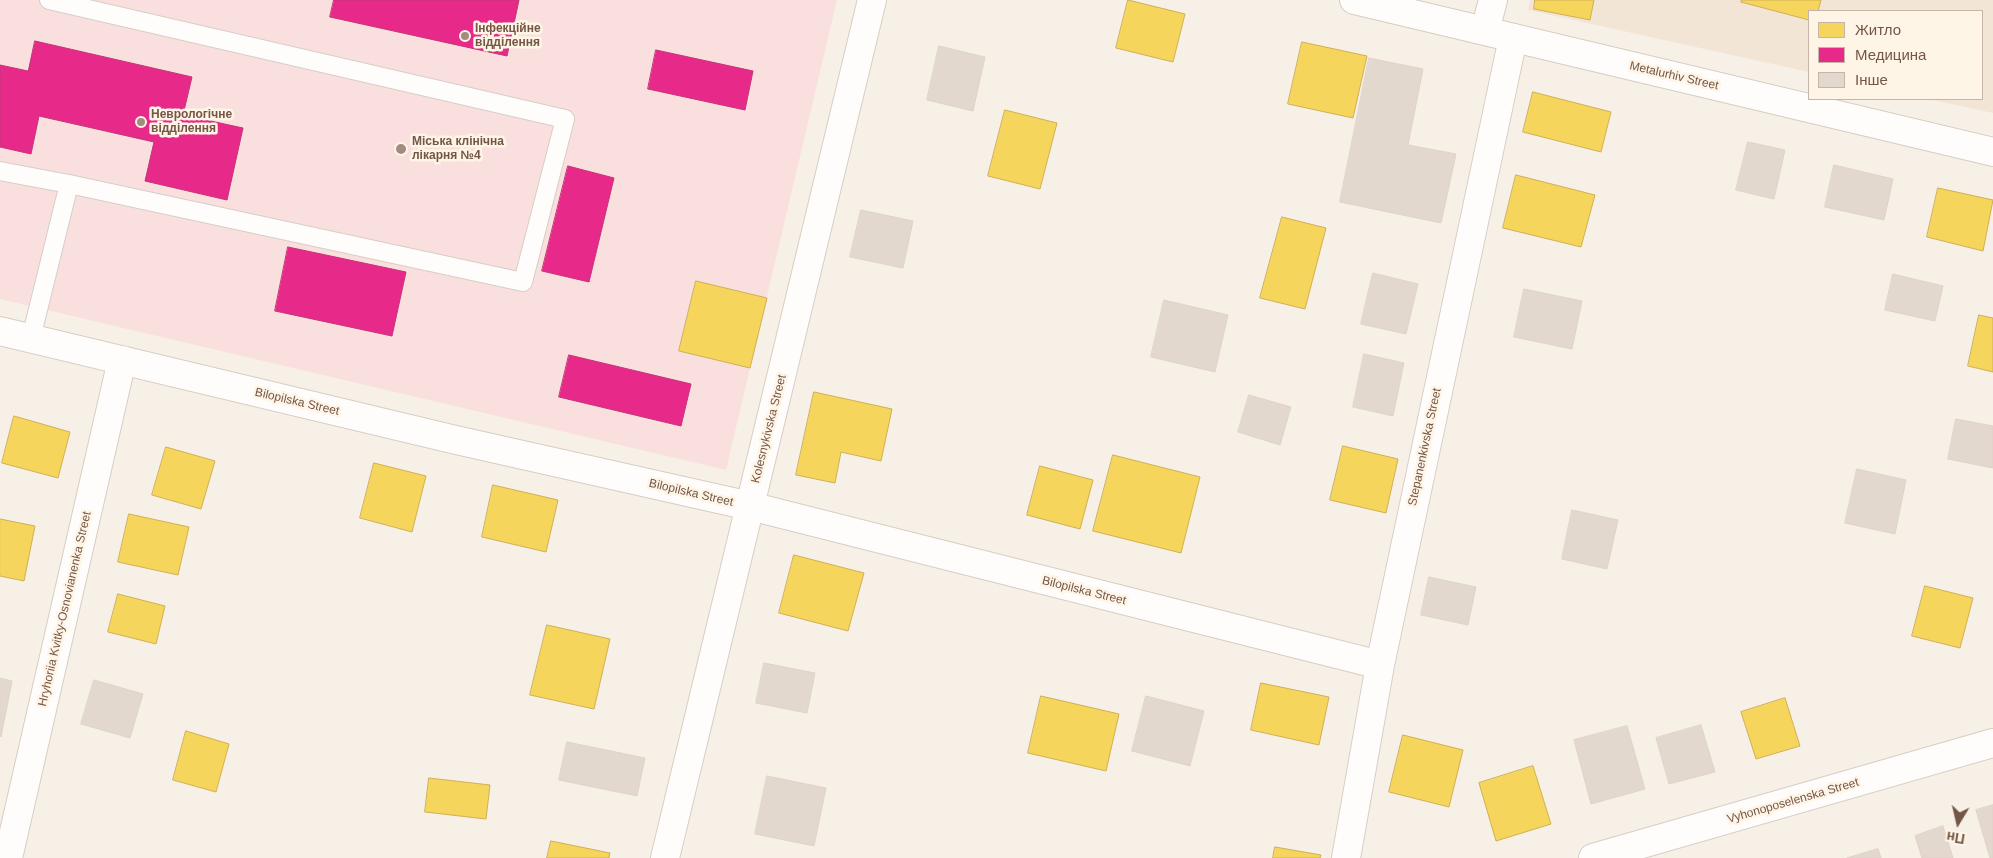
<!DOCTYPE html>
<html>
<head>
<meta charset="utf-8">
<style>
	body { margin:0 }
	#map { position:relative; width:1993px; height:858px; overflow:hidden; background:#f7f0e6; font-family:Helvetica,sans-serif }
	canvas { display:block }
	.legend { position:absolute; left:1808px; top:10px; width:175px; height:90px; box-sizing:border-box; background:#fff5e7; border:1px solid #c7b5a7; margin:0; padding:6px 9px; list-style:none; font-size:15px; color:#745647 }
	.legend li { display:flex; align-items:center; gap:10px; height:25px }
	.legend b { width:25px; border:1px solid #c7b5a7 }
	.north { position:absolute; left:1933px; top:798px; width:50px; height:50px; -webkit-text-stroke:4px #fff5e7; paint-order:stroke; rotate:189deg; font-size:14px; font-weight:700; line-height:20px; text-align:center; color:#745647 }
	.north::after { content:''; display:block; margin:auto; width:18px; height:22px; background:#745647; clip-path:polygon(50% 0,100% 100%,50% 72%,0 100%) }
</style>
</head>
<body>
<div id="map">
<canvas width="1993" height="858"></canvas>
<ul class="legend">
<li><b style="height:14px;background:#f6d55c"></b>Житло</li>
<li><b style="height:14px;background:#e7298a"></b>Медицина</li>
<li><b style="height:14px;background:#e3d8ce"></b>Інше</li>
</ul>
<div class="north">Пн</div>
</div>
<script>
const ctx = document.querySelector('canvas').getContext('2d');
ctx.lineJoin = 'round';
function fill(path, color) {
  ctx.fillStyle = color;
  ctx.fill(path, 'evenodd');
}
function trace(path, color, width, dash) {
  ctx.strokeStyle = color;
  ctx.lineWidth = width;
  ctx.lineCap = dash ? 'butt' : 'round';
  ctx.setLineDash(dash || []);
  ctx.stroke(path);
}
function write(font, color, halo, rows, align = 'center') {
  ctx.font = font + ' Helvetica,sans-serif';
  ctx.lineWidth = 5;
  ctx.setLineDash([]);
  ctx.textBaseline = 'middle';
  ctx.strokeStyle = halo;
  ctx.fillStyle = color;
  for (const [text, x, y, turn = 0] of rows) {
    ctx.save();
    ctx.translate(x, y);
    ctx.rotate((+turn || 0) * Math.PI / 180);
    ctx.textAlign = isNaN(turn) ? turn : align;
    if (halo) ctx.strokeText(text, 0, 0);
    ctx.fillText(text, 0, 0);
    ctx.restore();
  }
}
fill(new Path2D(`
	M1530,0h463v113l-65,-14h54v-88h-173v61l-281,-62z`), '#f3e5d6');
fill(new Path2D(`
	M0,0h837l-111,470 -726,-171z`), '#f9e0df');
const homes = new Path2D(`
	M1128,0l57,14 -12,48 -57,-14z
	M1535,0h59l-4,20 -56,-11z
	M1742,0h79l-3,11h-9v9l-68,-18z
	M1302,42l65,14 -14,62 -65,-14z
	M1533,92l78,20 -10,40 -78,-20z
	M1005,110l52,13 -17,66 -52,-13z
	M1516,175l79,20 -14,52 -78,-19z
	M1938,188l55,12 -10,51 -56,-14z
	M1282,217l44,11 -21,81 -45,-11z
	M696,281l71,17 -17,70 -71,-17z
	M1979,315l14,3v54l-25,-6z
	M814,392l78,17 -11,52 -40,-9 -6,31 -39,-8z
	M14,416l56,16 -12,46 -56,-15z
	M1343,446l55,13 -12,54 -56,-13z
	M166,447l49,14 -14,48 -49,-14z
	M1113,455l87,22 -19,76 -88,-22z
	M374,463l52,13 -14,56 -52,-14z
	M1040,466l53,14 -13,49 -53,-14z
	M493,485l65,15 -12,52 -64,-15z
	M129,514l60,13 -11,48 -60,-13z
	M0,519l35,7 -11,55 -24,-5z
	M794,555l70,18 -16,58 -69,-18z
	M1925,586l48,12 -13,50 -48,-12z
	M118,594l47,12 -9,38 -48,-12z
	M547,625l63,14 -16,70 -64,-14z
	M1261,683l68,14 -10,48 -68,-15z
	M1041,696l78,18 -13,57 -78,-18z
	M1785,698l15,48 -44,13 -15,-47z
	M186,731l43,13 -13,48 -43,-12z
	M1403,735l60,15 -14,57 -60,-15z
	M1533,766l18,58 -55,17 -17,-58z
	M429,778l61,7 -4,34 -61,-7z
	M551,841l59,12 -1,5h-62z
	M1275,847l46,8 -1,3h-47z`);
fill(homes, '#f6d55c');
trace(homes, '#cfaf56', 1);
const health = new Path2D(`
	M334,0h185l-12,56 -177,-39z
	M35,41l157,36 -9,38 60,13 -16,72 -82,-19 9,-39 -115,-26 -8,38 -31,-7v-82l28,6z
	M656,50l97,21 -8,39 -97,-21z
	M568,166l46,12 -25,104 -47,-11z
	M288,247l118,25 -14,64 -117,-25z
	M569,355l122,29 -10,42 -122,-29z`);
fill(health, '#e7298a');
trace(health, '#c43676', 1);
const building = new Path2D(`
	M939,46l46,11 -12,54 -46,-11z
	M1369,58l54,11 -15,76 48,9 -15,69 -101,-21z
	M1748,142l37,8 -11,49 -38,-9z
	M1834,165l59,14 -9,41 -59,-13z
	M861,210l52,11 -10,47 -53,-11z
	M1373,273l45,11 -12,50 -45,-10z
	M1893,274l50,12 -8,35 -50,-11z
	M1524,289l58,12 -10,48 -58,-12z
	M1164,300l64,15 -13,57 -64,-15z
	M1364,354l40,9 -11,53 -40,-9z
	M1249,395l42,12 -11,38 -42,-13z
	M1956,419l37,7v42l-45,-9z
	M1857,469l49,11 -11,54 -50,-11z
	M1572,510l46,10 -11,49 -45,-10z
	M1429,577l47,10 -8,38 -47,-10z
	M764,663l51,10 -8,40 -51,-10z
	M0,678l12,3 -11,56 -1,-1z
	M94,680l49,14 -13,44 -49,-14z
	M1146,696l58,15 -14,55 -58,-15z
	M1701,725l14,47 -46,12 -13,-46z
	M1627,726l18,63 -54,15 -17,-64z
	M567,742l78,16 -8,38 -78,-16z
	M767,776l59,12 -12,58 -59,-12z
	M1993,805v53h-3l-14,-48z
	M1943,826l10,32h-31l-7,-22z
	M1878,849l3,9h-34z`);
fill(building, '#e3d8ce');
trace(building, '#dfd2c9', 1);
const service = new Path2D(`
	M49,0l516,119 -42,163 -454,-98
	M0,171l69,13 -38,154`);
const minor = new Path2D(`
	M0,331l456,109 294,66 630,159
	M8,858l114,-498
	M665,858l207,-858
	M1346,858l34,-193 133,-627
	M1593,858l400,-115`);
const secondary = new Path2D(`
	M1354,0l639,152
	M1485,31l8,-31`);
trace(service, '#d8cdc5', 20);
trace(minor, '#d8cdc5', 30);
trace(secondary, '#d7ccc3', 30);
trace(service, '#fefdfb', 18);
trace(minor, '#fefdfb', 28);
trace(secondary, '#fefdfb', 28);
for (const [x, y, r, color] of [
	[465,36,5,"#a28c7f"],
	[141,122,5,"#a28c7f"],
	[401,149,6,"#a28c7f"]
]) {
  const dot = new Path2D();
  dot.arc(x, y, r, 0, 2 * Math.PI);
  ctx.fillStyle = color;
  ctx.fill(dot);
  trace(dot, '#fff5e7', 2);
}
write('bold 12px', '#745647', '#fff5e7', [
	["Інфекційне",475,29],
	["відділення",475,43],
	["Неврологічне",151,115],
	["відділення",151,129],
	["Міська клінічна",412,142],
	["лікарня №4",412,156]
], 'left');
write('12px', '#745647', '#fff5e7', [
	["Metalurhiv Street",1674,76,13],
	["Bilopilska Street",297,402,13],
	["Kolesnykivska Street",769,429,-76],
	["Stepanenkivska Street",1425,447,-78],
	["Bilopilska Street",691,493,13],
	["Bilopilska Street",1084,591,14],
	["Hryhoriia Kvitky-Osnovianenka Street",65,609,-77],
	["Vyhonoposelenska Street",1793,801,-16]
]);
</script>
</body>
</html>
